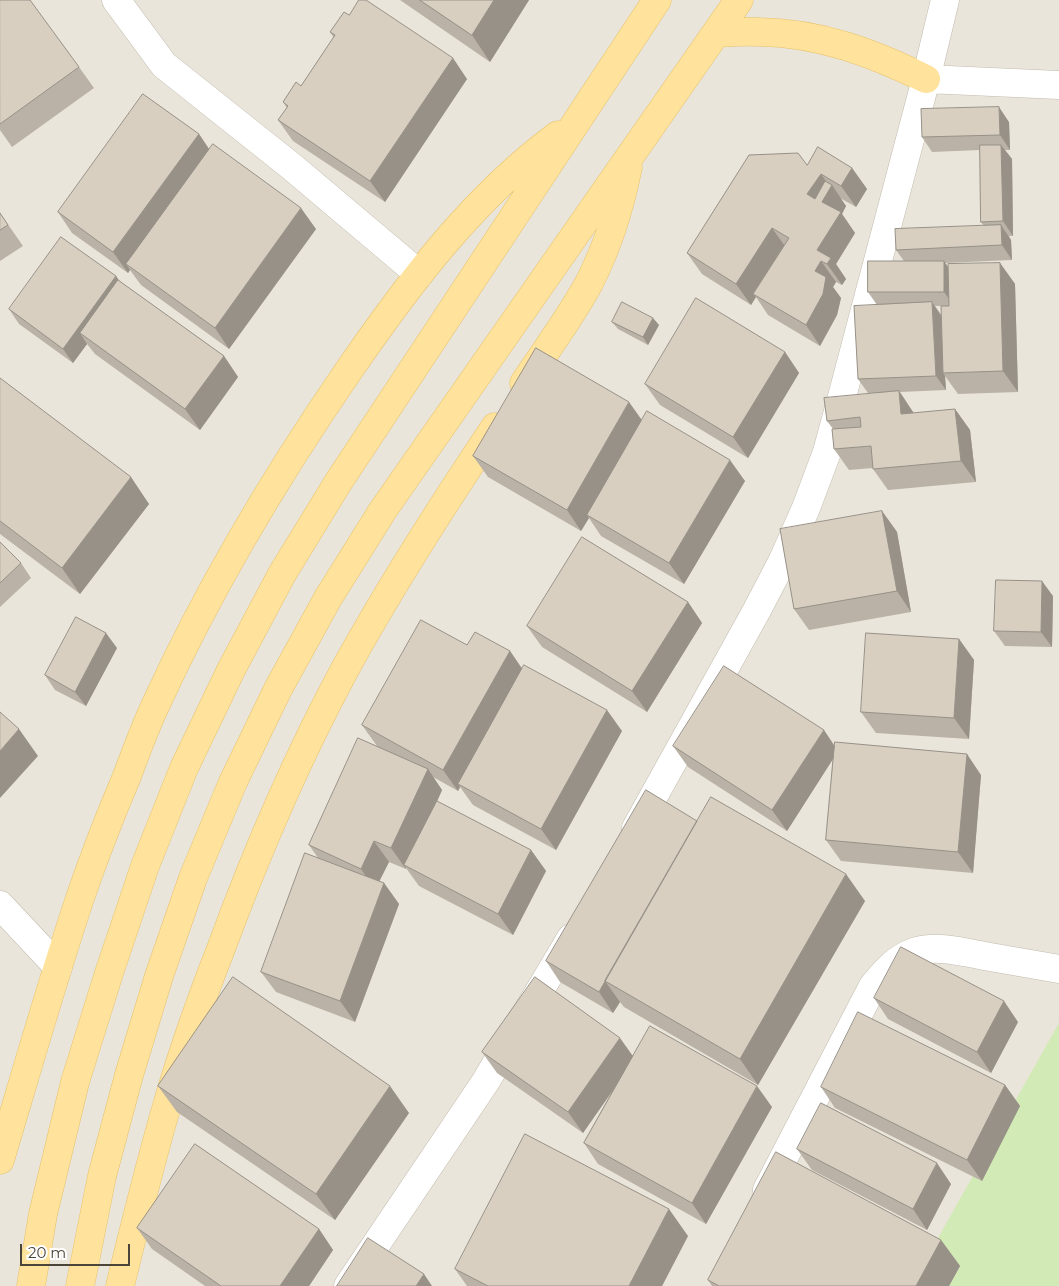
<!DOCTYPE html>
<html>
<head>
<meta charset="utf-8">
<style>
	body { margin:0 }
	#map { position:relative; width:1059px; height:1286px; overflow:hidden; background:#f6f3ec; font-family:Montserrat,sans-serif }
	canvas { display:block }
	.scale { position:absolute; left:20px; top:1244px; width:110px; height:22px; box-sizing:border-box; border:2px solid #4b4439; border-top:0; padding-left:6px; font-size:15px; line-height:18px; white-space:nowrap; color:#4b4439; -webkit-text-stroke:4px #fff; paint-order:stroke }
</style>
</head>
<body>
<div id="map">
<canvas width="1059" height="1286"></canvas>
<div class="scale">20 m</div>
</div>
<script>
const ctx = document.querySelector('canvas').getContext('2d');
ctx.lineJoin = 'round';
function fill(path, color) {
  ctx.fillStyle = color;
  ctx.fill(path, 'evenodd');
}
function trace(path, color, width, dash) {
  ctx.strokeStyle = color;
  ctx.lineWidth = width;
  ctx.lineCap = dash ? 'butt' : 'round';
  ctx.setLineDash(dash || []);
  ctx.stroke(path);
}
fill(new Path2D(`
	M0,0h1059v1286h-1059z`), '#eae5da');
fill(new Path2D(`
	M1059,1023v263h-148z`), '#d2eab5');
const street = new Path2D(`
	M116,0l48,65 127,101 128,108
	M926,79l133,6
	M636,828l121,-218 26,-50 23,-52 21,-56 16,-59 83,-314 19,-79
	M0,905l58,62
	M767,1190l106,-204c12,-14 22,-27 41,-34 23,-8 53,1 76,5 23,4 46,8 69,12
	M348,1286l138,-205 85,-143`);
const primary = new Path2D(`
	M717,33c15,-1 29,-2 43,-1 60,1 113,21 166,47
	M524,383c22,-33 46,-65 65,-100 19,-37 31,-76 39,-116
	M0,1160c26,-87 51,-175 80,-262 14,-41 30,-82 47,-122 9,-24 18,-49 29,-72 54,-118 120,-228 193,-334 60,-87 124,-172 209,-235
	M31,1286l12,-72 32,-132 34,-109 36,-107 39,-98 47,-98 51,-96 57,-93 318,-481
	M80,1286l22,-110 27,-101 30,-99 34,-98 40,-96 45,-93 50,-91 55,-88 356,-510
	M120,1286c15,-61 30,-123 48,-184 15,-52 34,-105 54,-156 35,-95 75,-188 123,-277 46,-84 97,-163 150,-242`);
trace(street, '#c2bbae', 29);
trace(primary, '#e6c16a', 29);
trace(street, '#fff', 28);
trace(primary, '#ffe39c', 28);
fill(new Path2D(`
	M0,0l79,67 15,21 -82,59 -12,-17z
	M400,0h129l-39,62z
	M349,15l118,64 -82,123 -92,-61 -15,-21 9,-12 -4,-6 18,-16 33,-48 -4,-6z
	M1009,122l1,28h-5l7,9 1,77h-4l2,4 1,20 -67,3 3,5 52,-5 15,21 3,108 -60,2 -13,-18 1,14 -46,2 13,20 1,1 41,-4 15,21 6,52 -88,8 -15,-21v-1l-24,2 -15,-21 -1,-20 -6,-8 51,-28h-10l-10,-14 19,-74 -9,-13 36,-31 -8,-11 88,-24 -3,-4 -1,-72 -48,2 -10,-15zM935,306h6l1,10z
	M199,134l10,15 107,80 -87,120 -88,-64 -11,-15 -2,3 -56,-40 -14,-21z
	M807,165l45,3 15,21 -11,18 -16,-9 6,8 -4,8 13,19 -19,31 10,15 -4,6 -6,-3 -3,5 8,11 -4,17 -17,31 -52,-31 -12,-18 -5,8 -49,-31 -15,-21z
	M0,213l23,33 -23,15z
	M116,276l3,5 105,75 14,21 -38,53 -105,-76 -8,-10 -14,19 -54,-39 -10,-15z
	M612,322l47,3 -11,20 -30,-16z
	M785,352l14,21 -51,85 -88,-53 -15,-21z
	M0,378l149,126 -69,90 -80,-60z
	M642,420l103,61 -61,103 -83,-48 -12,-18 -8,13 -93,-54 -15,-21z
	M882,511l15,21 14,80 -102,18 -15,-21z
	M0,542l21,21 10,15 -31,29z
	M1053,596l-1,51 -47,-1 -11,-15z
	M688,602l14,21 -55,89 -105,-65 -15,-21z
	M959,639l15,21 -5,79 -93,-6 -15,-21z
	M467,645l43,6 12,17 100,63 -66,119 -83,-45 -13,-18 -2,4 -25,-14 9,13 -5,12 94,48 15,21 -33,64 -94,-49 -13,-18v1l-17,-7 -10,19 5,2 15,21 -44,118 -79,-30 -15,-20 57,-114 -9,-13 68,-99 -15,-21z
	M117,648l-31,58 -31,-16 -10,-15z
	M673,746h161l147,29 -8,98 -132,-12 -15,-21 7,-81 -46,72 -99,-64z
	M697,821l168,80 -107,184 -134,-78 -4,-5 -7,11 -53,-31 -14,-21z
	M874,998l144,24 -27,51 -103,-54z
	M482,1052l151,3 139,52 -66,117 -108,-60 -14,-21 31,-57 -32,47 -86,-60z
	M1005,1085l15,21 -38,75 -147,-73 -14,-21z
	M158,1086l251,27 -74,107 -158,-108z
	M797,1149l154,35 -24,46 -115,-60z
	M137,1228l182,1 14,21 -24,36h-104l-53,-37z
	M688,1236l-26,50h-195l-12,-17z
	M941,1240l19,26 -11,20h-237l-4,-6z`), '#bab2a6');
fill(new Path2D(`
	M494,0h35l-39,62 -18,-27z
	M453,58l14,21 -82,123 -15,-21z
	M999,107l10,15 1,28 -10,-15z
	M199,134l14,21 -87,109 4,6 -2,3 -15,-21z
	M1001,145l11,14 1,77 -10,-15z
	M852,168l15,21 -11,18 -15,-21z
	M821,174l9,13 2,-2 14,21 -4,8 13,19 -19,31 10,15 -4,6 -25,-35 -10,-56z
	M301,208l15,21 -87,120 -14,-21z
	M1001,225l10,15 1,20 -10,-15z
	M772,228l15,21 -34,45 3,3 -5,8 -15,-21z
	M821,261l15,21 -3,5 8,11 -4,17 -17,31 -14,-21 9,-54z
	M944,261l10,15v30l-10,-14z
	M1000,263l15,21 3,108 -15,-21z
	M116,276l10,15 -46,42 7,11 -14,19 -10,-14z
	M932,302l10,15 1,56 2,3 1,14 -10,-14z
	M653,318l6,7 -11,20 -5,-8z
	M785,352l14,21 -51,85 -15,-21z
	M224,356l14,21 -38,53 -15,-21z
	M899,391l14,21 3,23 -15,-21z
	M629,402l15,21 -57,92 2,3 -8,13 -14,-21z
	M955,409l15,21 6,52 -15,-21z
	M730,460l15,21 -61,103 -15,-21z
	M131,477l18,27 -69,90 -18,-26z
	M882,511l15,21 14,80 -14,-21z
	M1042,581l11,15 -1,51 -11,-15z
	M688,602l14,21 -55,89 -15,-21z
	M106,633l11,15 -31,58 -11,-14z
	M959,639l15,21 -5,79 -15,-21z
	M510,651l14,21 -66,112 2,3 -2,4 -15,-21z
	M607,710l15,21 -66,119 -15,-21z
	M19,729l19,27 -38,42v-47z
	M824,730l14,21 -51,80 -15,-21z
	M967,754l14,21 -8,98 -15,-21z
	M428,769l14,21 -35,77 -3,-2 2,3v1l-15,-21z
	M374,841l15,21 -14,28 -14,-21z
	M531,850l15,21 -33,64 -15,-21z
	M846,874l19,27 -107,184 -18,-26z
	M384,883l15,21 -44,118 -15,-21z
	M605,981l15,21 -7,11 -14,-21z
	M1004,1001l14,21 -27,51 -14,-21z
	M620,1038l15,21 -52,74 -15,-21z
	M1005,1085l15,21 -38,75 -15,-21z
	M390,1086l19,27 -74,107 -19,-26z
	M757,1086l15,21 -66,117 -14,-21z
	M937,1163l14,21 -24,46 -14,-21z
	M669,1209l19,27 -26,50h-33z
	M319,1229l14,21 -24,36h-29z
	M941,1240l19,26 -11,20h-33z
	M424,1274l8,12h-16z`), '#979187');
const building = new Path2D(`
	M0,0h30l49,67 -79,57z
	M359,0h7l87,58 -83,123 -92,-61 10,-14 -5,-4 13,-20 5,4 34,-51 -5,-3 14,-20 5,3z
	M420,0h74l-22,35z
	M143,94l56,40 -86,118 -55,-40z
	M999,107l1,28 -78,2 -1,-28z
	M213,144l88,64 -86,120 -89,-64z
	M980,145h21l2,76 -22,1z
	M818,147l34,21 -11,18 -20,-12 -14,20 8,5 10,-18 7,4 -10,17 19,10 -24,38 14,8 -4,6 -6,-3 -6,10 11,6 -3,17 -17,31 -53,-31 36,-56 -17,-10 -36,56 -49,-31 62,-98 49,-2 9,12z
	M0,213l8,12 -8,5z
	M1001,225l1,20 -106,5 -1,-21z
	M61,237l55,39 -53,73 -54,-40z
	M868,261h76v31h-76z
	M1000,263l3,108 -60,2 -2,-67h8l-1,-42z
	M118,280l106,76 -39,53 -105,-76z
	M696,298l89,54 -52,85 -88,-53z
	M622,302l31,16 -10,19 -31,-15z
	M932,302l4,74 -78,3 -4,-73z
	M536,348l93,54 -62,108 -94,-54z
	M0,378l131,99 -69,91 -62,-47z
	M899,391l2,23 54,-5 6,52 -88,8 -2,-23 -37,3 -2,-20 29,-2 -1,-10 -33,4 -3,-23z
	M647,411l83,49 -61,103 -82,-48z
	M882,511l15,80 -103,18 -14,-80z
	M582,537l106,65 -56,89 -105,-65z
	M0,542l21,21 -21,20z
	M996,580l46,1 -1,51 -47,-1z
	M76,617l30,16 -31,59 -30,-17z
	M421,620l46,25 8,-13 35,19 -67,119 -81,-45z
	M866,633l93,6 -5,79 -93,-6z
	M524,665l83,45 -66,119 -83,-45z
	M724,666l100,64 -52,80 -99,-64z
	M0,712l19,17 -19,22z
	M358,738l70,31 -37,79 -17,-7 -13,28 -52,-24z
	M835,742l132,12 -9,98 -132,-12z
	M646,790l51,31 -98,171 -53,-31z
	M711,797l135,77 -106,185 -135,-78z
	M437,801l94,49 -33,64 -94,-49z
	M305,853l79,30 -44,118 -79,-29z
	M901,947l103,54 -27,51 -103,-54z
	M233,977l157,109 -74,108 -158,-108z
	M535,977l85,61 -52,74 -86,-60z
	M858,1012l147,73 -38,75 -146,-73z
	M650,1026l107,60 -65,117 -108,-60z
	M821,1103l116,60 -24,46 -116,-60z
	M525,1134l144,75 -40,77h-141l-33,-17z
	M195,1144l124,85 -39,57h-59l-84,-58z
	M776,1152l165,88 -25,46h-197l-11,-6z
	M368,1238l56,36 -8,12h-79z`);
fill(building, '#d8cfc1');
trace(building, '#979187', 1);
</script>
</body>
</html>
